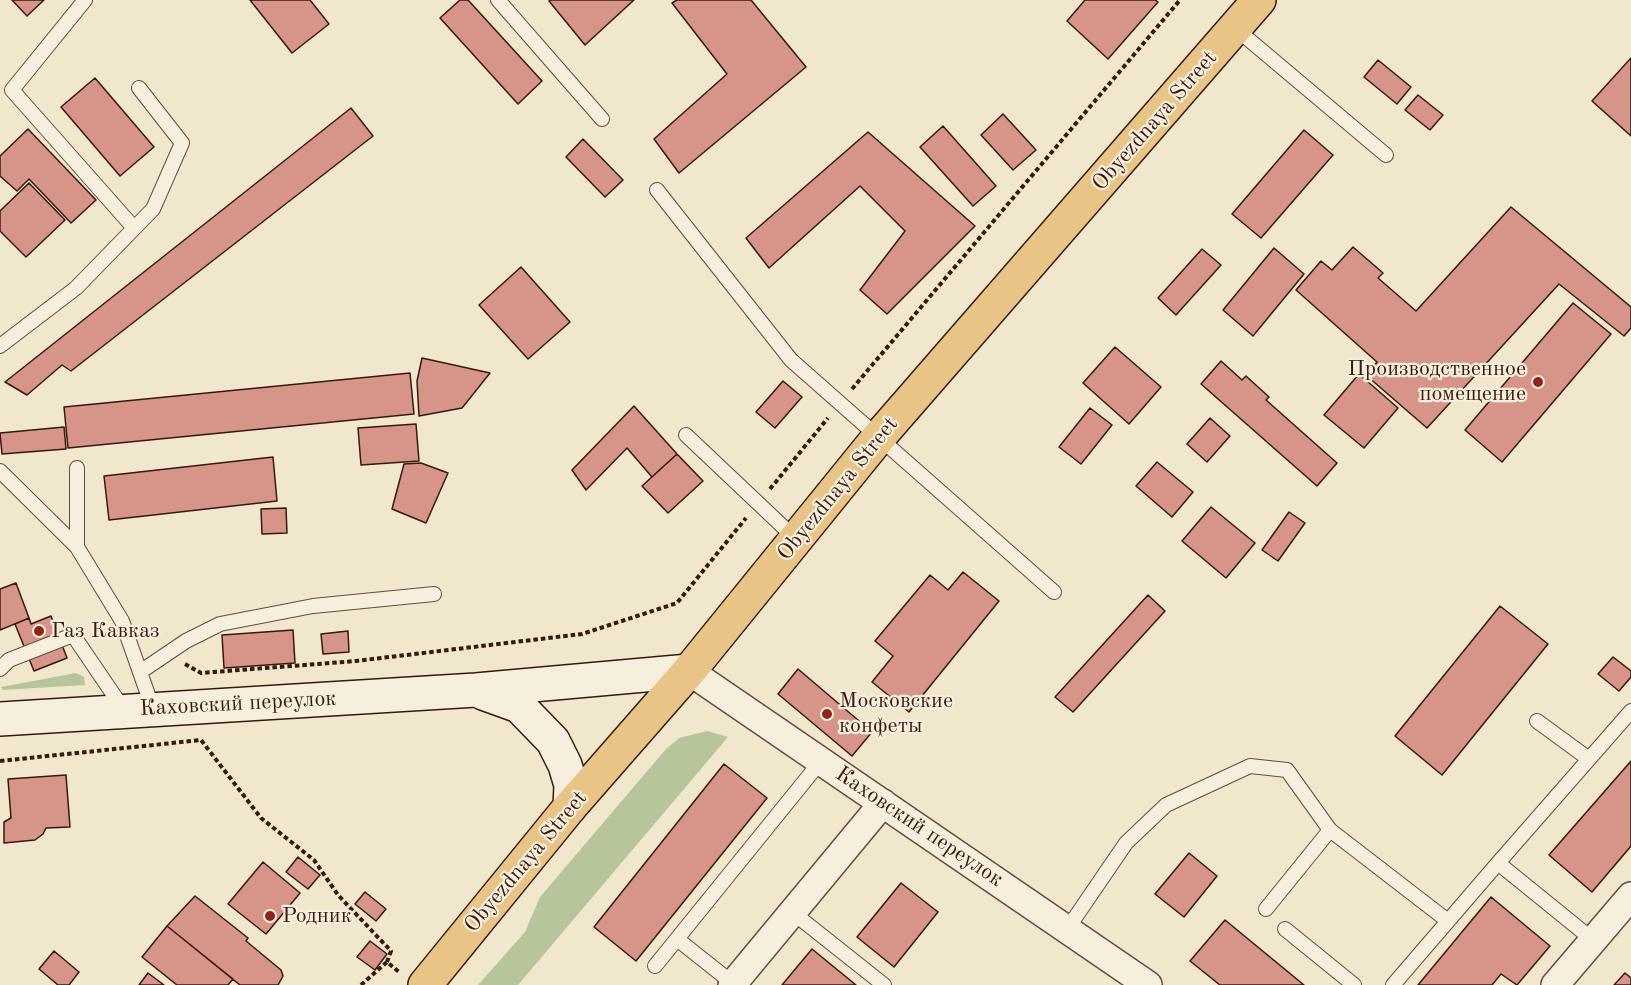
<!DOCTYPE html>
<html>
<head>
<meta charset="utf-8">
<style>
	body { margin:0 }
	canvas { display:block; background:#f1e7cc }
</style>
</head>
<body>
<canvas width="1631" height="985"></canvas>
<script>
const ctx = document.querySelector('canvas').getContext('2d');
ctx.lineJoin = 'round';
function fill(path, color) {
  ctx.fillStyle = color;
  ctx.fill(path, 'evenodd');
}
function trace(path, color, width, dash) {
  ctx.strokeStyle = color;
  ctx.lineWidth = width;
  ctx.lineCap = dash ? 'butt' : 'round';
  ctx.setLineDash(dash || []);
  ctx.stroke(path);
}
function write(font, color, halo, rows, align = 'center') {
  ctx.font = font + ' "Old Standard TT",serif';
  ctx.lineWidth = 4.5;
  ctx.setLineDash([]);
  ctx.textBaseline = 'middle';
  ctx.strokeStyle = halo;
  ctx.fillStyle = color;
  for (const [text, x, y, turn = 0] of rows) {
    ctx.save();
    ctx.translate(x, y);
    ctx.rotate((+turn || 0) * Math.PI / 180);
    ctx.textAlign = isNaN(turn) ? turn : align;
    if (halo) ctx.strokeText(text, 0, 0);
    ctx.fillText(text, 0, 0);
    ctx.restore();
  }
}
fill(new Path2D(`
	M76,673l8,4 1,8 -82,5 -2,-3z
	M707,731l21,6 -210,248h-40l47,-53 15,-35 126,-148 13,-11z`), '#b7c69a');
const building = new Path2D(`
	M12,0h32l-17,16z
	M250,0h60l19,24 -37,29z
	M460,0h8l74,81 -24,23 -78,-86z
	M551,0h83l-49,45 -36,-44z
	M677,0h74l55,67 -127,106 -25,-34 73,-65 -55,-71z
	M1155,0l3,2 -50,57 -41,-38 18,-21z
	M1631,58v78l-39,-35z
	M1378,60l33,27 -14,17 -33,-27z
	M95,78l59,69 -34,29 -59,-69z
	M1418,95l25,20 -13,15 -25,-20z
	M351,108l22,28 -302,235 -9,-6 -35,30 -22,-13z
	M1003,114l33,36 -23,20 -32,-35z
	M943,126l53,60 -23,20 -53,-59z
	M28,129l68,71 -25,23 -42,-44 -12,12 -17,-15v-20z
	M1304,130l29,25 -72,83 -29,-24z
	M868,132l107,94 -88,88 -27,-24 45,-59 -45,-45 -91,82 -23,-30z
	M583,139l40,41 -18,17 -39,-40z
	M29,183l36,37 -39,37 -26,-26v-20z
	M1511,207l120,100v21l-7,8 -65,-52 -132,144 -60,-52 10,-14 -81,-72 25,-29 11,9 21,-23 30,26 -5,5 38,33z
	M1274,248l30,26 -51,62 -30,-26z
	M1202,249l19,16 -45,50 -18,-17z
	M521,267l49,55 -42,37 -49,-54z
	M1573,303l38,31 -109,128 -37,-32z
	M1115,347l46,40 -32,37 -46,-41z
	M422,358l68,15 -28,35 -43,8 -2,-35z
	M1221,361l21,19 4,-4 23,21 -3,3 71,63 -20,23 -116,-102z
	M410,373l4,41 -346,34 -4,-41z
	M1359,374l39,34 -34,40 -40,-33z
	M783,381l19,16 -27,31 -19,-16z
	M634,406l43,48 -25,23 -25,-29 -41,42 -14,-20z
	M1090,408l22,17 -31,39 -22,-17z
	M1210,418l20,18 -23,26 -20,-18z
	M416,424l3,37 -58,4 -3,-37z
	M64,427l2,22 -64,5 -2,-21z
	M677,454l26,27 -35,32 -26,-27z
	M273,457l4,44 -168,19 -5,-44z
	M1157,462l36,30 -21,25 -36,-31z
	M421,463l27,10 -22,50 -34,-14 12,-45z
	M1211,507l44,36 -29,35 -44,-37z
	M286,508l1,25 -25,1 -1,-25z
	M1289,512l16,11 -27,38 -16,-11z
	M963,572l36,29 -90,111 -37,-30 21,-26 -18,-15 55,-66 18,15z
	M16,583l13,35 -29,12v-41z
	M1148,595l17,16 -92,101 -18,-15z
	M1500,606l48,38 -106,131 -47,-39z
	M51,616l16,42 -33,13 -19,-47 14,-6 2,6z
	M293,630l2,33 -71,5 -2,-33z
	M348,631l1,21 -26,2 -2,-20z
	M1613,657l18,14v6l-12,14 -21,-17z
	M798,669l74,63 -20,24 -74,-62z
	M1631,761v85l-39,46 -43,-37z
	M724,764l43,34 -131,163 -42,-34z
	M66,775l4,52 -24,1 -3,6 -8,6 -31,3v-21l7,-4 -3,-39z
	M1189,853l28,23 -33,41 -29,-23z
	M298,857l22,18 -12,14 -22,-17z
	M263,862l37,31 -34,41 -38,-30z
	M901,883l37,29 -44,55 -37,-30z
	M365,892l21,17 -10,12 -21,-17z
	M195,896l53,42 -2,3 35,29 2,6 -5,9h-38l-73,-59z
	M1491,897l59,49 -33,39 -16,-11 -9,11h-74z
	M1225,920l79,65h-84l-30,-24z
	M167,926l66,53 -5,6h-51l-35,-28z
	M370,941l17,13 -12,16 -18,-13z
	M812,949l44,36h-74z
	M54,951l25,21 -10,13h-11l-19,-16z
	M148,973l16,12h-25z
	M1625,973l6,5v7h-17z`);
fill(building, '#d79489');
trace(building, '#38190e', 1.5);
const lane = new Path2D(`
	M85,0l-73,90 122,138
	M498,0l104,119
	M1235,28l151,127
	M657,190l134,170 263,232
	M0,346l76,-58 77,-79 29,-66 -43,-55
	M686,435l110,104
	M0,471l77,76 45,74 31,88
	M77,547v-79
	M0,669l9,-9 64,-25 51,75
	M140,672l46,-31 34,-17 93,-18 121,-12
	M1537,721l52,38
	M1498,863l133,-152
	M1266,909l64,-79
	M792,912l92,73
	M1068,928l58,-85 40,-38 84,-39 37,4 43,60 118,91
	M1285,929l69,56
	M677,939l58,46
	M655,966l166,-205
	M1393,985l105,-122 95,77`);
const street = new Path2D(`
	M689,671l459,314
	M732,985l151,-182
	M1555,985l76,-89`);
const secondary = new Path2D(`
	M483,693l36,13 34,35 12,24 6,20 -1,22
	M0,719l476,-29 213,-19`);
const primary = new Path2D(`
	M425,985l145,-178 119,-136 189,-233 381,-438`);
trace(lane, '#664c3e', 16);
trace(street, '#664c3e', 30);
trace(secondary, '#38190e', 36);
trace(primary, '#38190e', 36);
trace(new Path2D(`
	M852,389l328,-389
	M770,489l58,-71
	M185,664l16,9 155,-12 226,-27 95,-31 69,-85
	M0,761l201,-21 60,78 53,42 24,35 53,56 -4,11
	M361,985l26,-23 12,10`), '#38190e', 4, [4.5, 3]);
trace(lane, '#f6efde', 14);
trace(street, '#f6efde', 27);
trace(secondary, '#f6efde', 33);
trace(primary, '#e8c486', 33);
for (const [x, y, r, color] of [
	[1538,382,6,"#8f2418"],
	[39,631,6,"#8f2418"],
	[827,714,6,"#8f2418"],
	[270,916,6,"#8f2418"]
]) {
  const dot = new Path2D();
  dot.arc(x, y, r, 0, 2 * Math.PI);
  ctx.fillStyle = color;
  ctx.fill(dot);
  trace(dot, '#f6efde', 2);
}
write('22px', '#38190e', '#f6efde', [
	["Obyezdnaya Street",1155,121,-49],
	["Obyezdnaya Street",838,489,-51],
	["Каховский переулок",238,704,-3],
	["Каховский переулок",919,827,34],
	["Obyezdnaya Street",526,862,-50]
]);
write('22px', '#38190e', '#f6efde', [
	["Производственное",1526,369,"right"],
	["помещение",1526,394,"right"],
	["Газ Кавказ",51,631],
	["Московские",839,701],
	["конфеты",839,726],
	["Родник",282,916]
], 'left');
</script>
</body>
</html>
